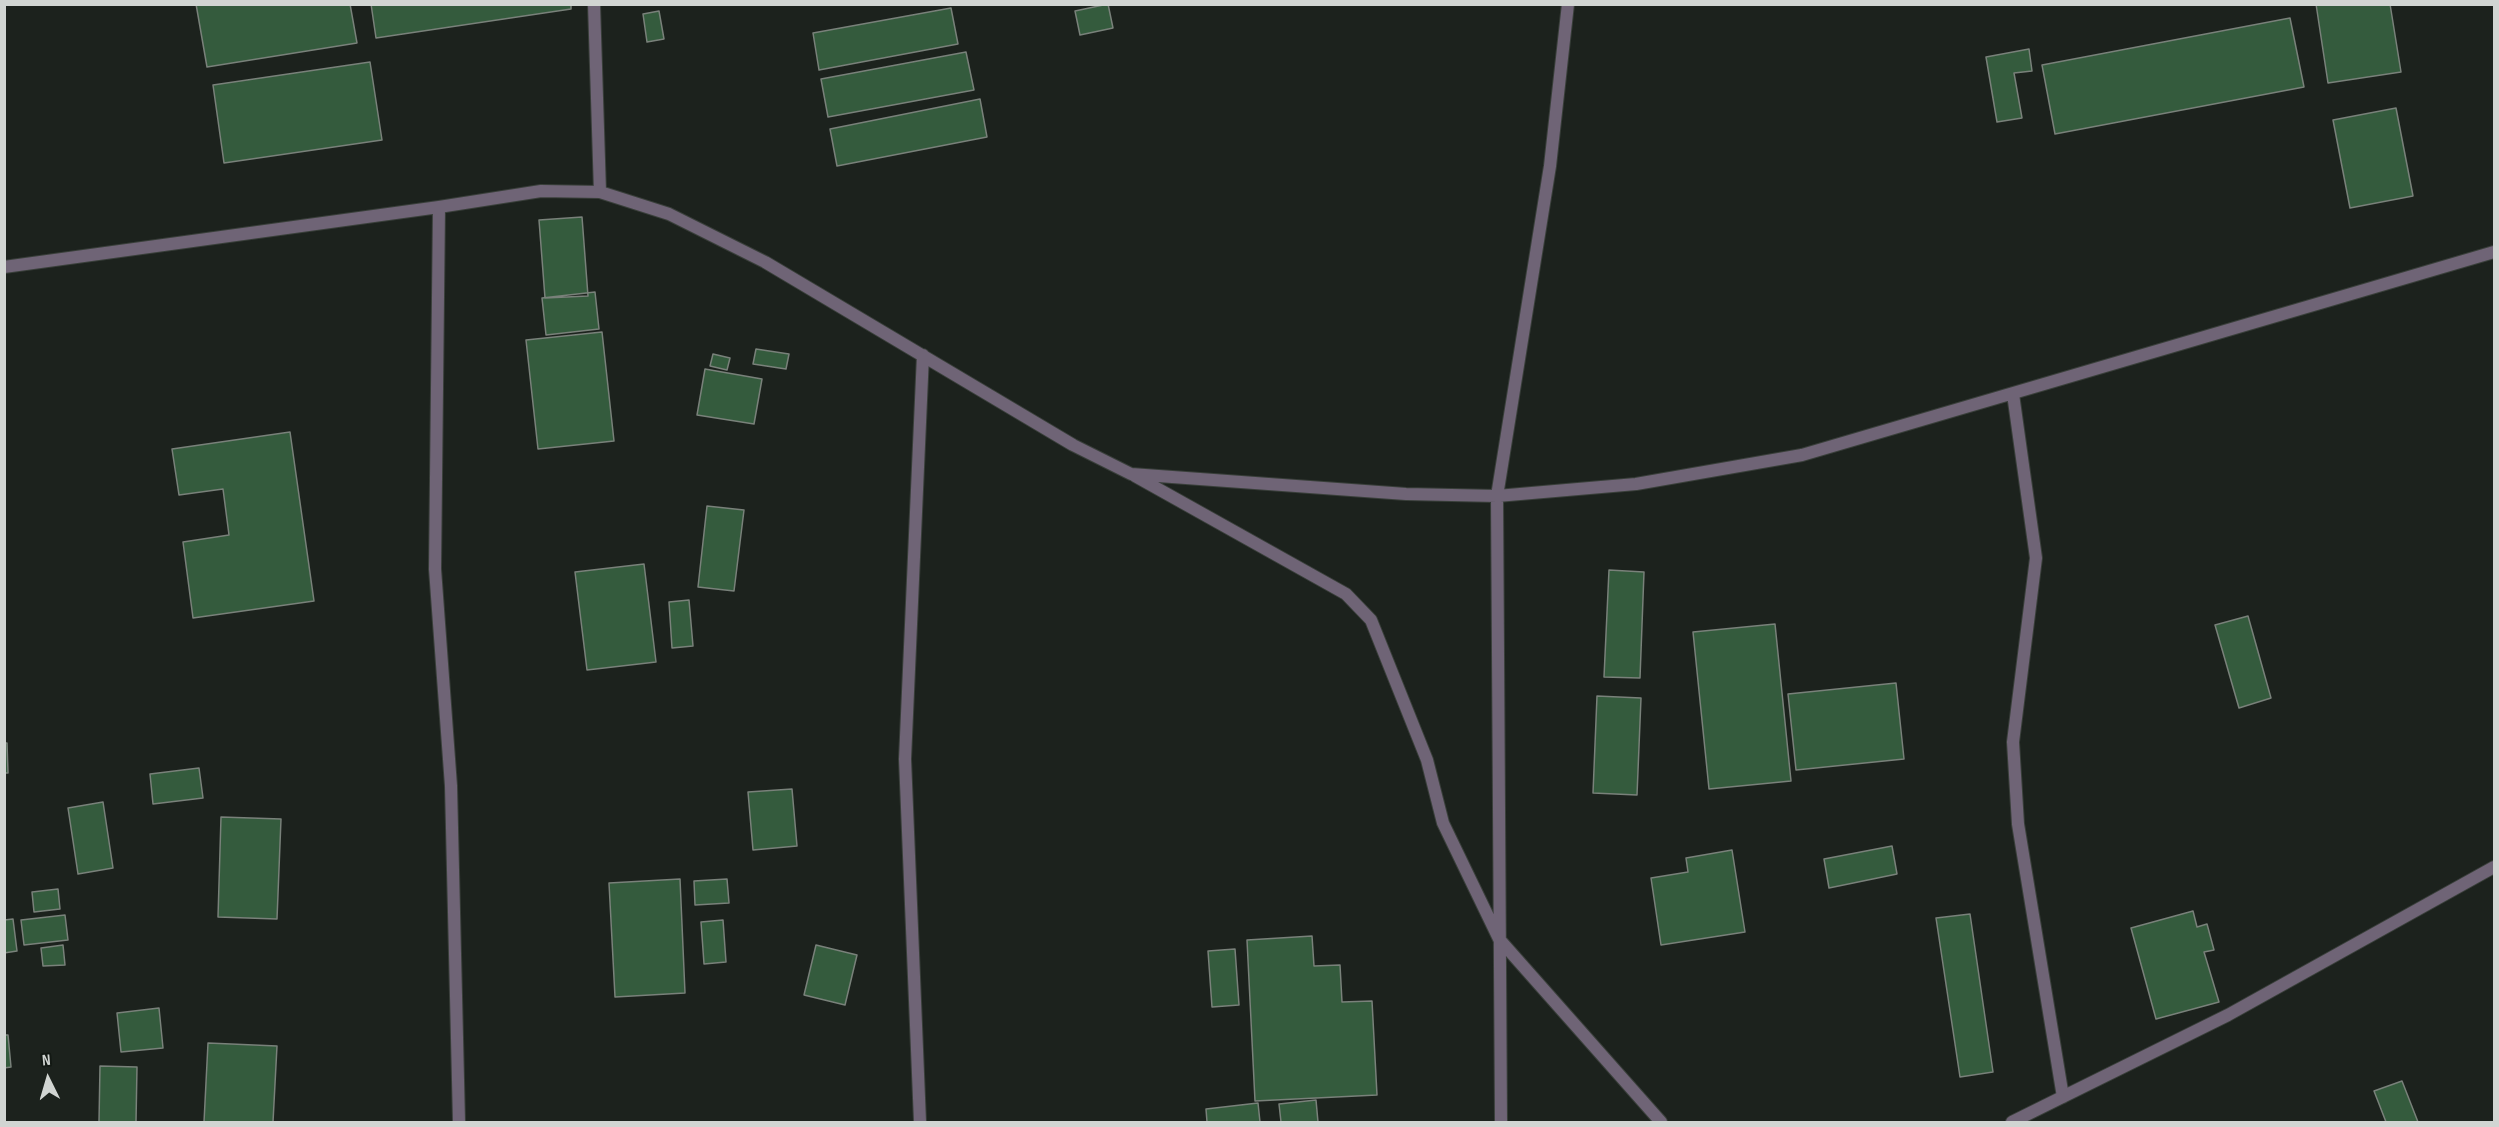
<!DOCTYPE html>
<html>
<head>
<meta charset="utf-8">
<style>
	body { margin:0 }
	#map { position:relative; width:2499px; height:1127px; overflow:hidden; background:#1c221d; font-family:"Sofia Sans Condensed",sans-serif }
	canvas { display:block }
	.frame { position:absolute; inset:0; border:6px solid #d1d5d2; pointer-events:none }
	.north { position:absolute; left:18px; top:1049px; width:60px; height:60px; -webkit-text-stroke:4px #131914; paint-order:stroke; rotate:355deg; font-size:16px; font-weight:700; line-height:24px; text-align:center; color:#d1d5d2 }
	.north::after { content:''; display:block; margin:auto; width:21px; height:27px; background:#d1d5d2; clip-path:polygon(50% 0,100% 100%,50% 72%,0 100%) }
</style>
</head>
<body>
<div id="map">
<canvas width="2499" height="1127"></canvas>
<div class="frame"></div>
<div class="north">N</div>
</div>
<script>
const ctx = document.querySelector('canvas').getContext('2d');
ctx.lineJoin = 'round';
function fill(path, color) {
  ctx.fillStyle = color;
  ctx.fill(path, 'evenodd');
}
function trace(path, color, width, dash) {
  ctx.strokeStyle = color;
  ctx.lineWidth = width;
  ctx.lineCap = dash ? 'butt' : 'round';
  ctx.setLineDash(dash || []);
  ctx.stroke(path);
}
const building = new Path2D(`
	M196,4h154l7,39 -150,24z
	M371,4h200v5l-195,29z
	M1108,4l5,24 -33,7 -5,-24z
	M2316,4h74l11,68 -73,11z
	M951,8l7,36 -139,26 -6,-37z
	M659,11l5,28 -17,3 -4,-28z
	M2290,18l14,69 -249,47 -13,-69z
	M2029,49l3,22 -18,2 8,45 -25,4 -11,-65z
	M966,52l8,38 -146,27 -7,-38z
	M370,62l12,78 -158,23 -11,-78z
	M980,99l7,38 -150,29 -7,-37z
	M2396,108l17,88 -63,12 -17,-88z
	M582,217l6,79 -43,2 -6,-78z
	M595,292l4,37 -53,6 -4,-37z
	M602,332l12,109 -76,8 -12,-109z
	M756,349l33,5 -3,15 -33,-5z
	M713,354l17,4 -3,12 -17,-4z
	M705,369l57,10 -8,45 -57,-9z
	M290,432l24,169 -121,17 -10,-76 46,-7 -6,-46 -44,6 -7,-46z
	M707,506l37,4 -10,81 -36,-4z
	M644,564l12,98 -69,8 -12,-98z
	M1609,570l35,2 -4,106 -36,-1z
	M689,600l4,46 -21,2 -3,-46z
	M2248,616l23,82 -32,10 -24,-83z
	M1775,624l16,157 -82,8 -16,-157z
	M1896,683l8,76 -108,11 -8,-76z
	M1597,696l44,2 -4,97 -44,-2z
	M4,743h3l1,30h-4z
	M199,768l4,30 -50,6 -3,-30z
	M792,789l5,57 -44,4 -5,-58z
	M103,802l10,66 -35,6 -10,-66z
	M221,817l60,2 -4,100 -59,-2z
	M1892,846l5,28 -68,14 -5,-29z
	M1732,850l13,82 -84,13 -10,-67 37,-6 -2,-14z
	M680,879l5,114 -70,4 -6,-114z
	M727,879l2,24 -34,2 -1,-24z
	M58,889l2,20 -26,3 -2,-20z
	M2193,911l4,16 10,-3 7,26 -10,2 15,50 -63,17 -25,-91z
	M1970,914l23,158 -33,5 -24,-159z
	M65,915l3,25 -44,5 -3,-25z
	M13,919l4,32 -13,2v-33z
	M723,920l3,42 -22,2 -3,-42z
	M1312,936l2,30 26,-1 2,37 30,-1 5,94 -122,6 -8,-161z
	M63,945l2,20 -22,1 -2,-18z
	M816,945l41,10 -12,50 -41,-10z
	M1235,949l4,56 -27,2 -4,-56z
	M159,1008l4,40 -42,4 -4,-39z
	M4,1035h4l3,32 -7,1z
	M208,1043l69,3 -4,76h-69z
	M100,1066l37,1 -1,55h-37z
	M2402,1081l16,41h-32l-12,-31z
	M1316,1100l2,22h-37l-2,-18z
	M1258,1103l2,19h-53l-1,-13z`);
fill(building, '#345b3d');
trace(building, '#79817a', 1.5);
const minor = new Path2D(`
	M594,4l6,188
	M439,207l-4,362 16,217 8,336
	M4,267l435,-60 102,-16 59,1 69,22 96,48 308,183 58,29 275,20 91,2 139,-12 166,-29 692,-203
	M2013,394l23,164 -23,184 5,82 45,273
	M1135,476l211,118 25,26 56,140 16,63 56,116 162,183
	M920,1122l-15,-363 18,-404
	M1501,1122l-4,-626 53,-330 18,-162
	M2012,1122l216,-107 266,-148`);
trace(minor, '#393f3a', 14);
trace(minor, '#6f6476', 12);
</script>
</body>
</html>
